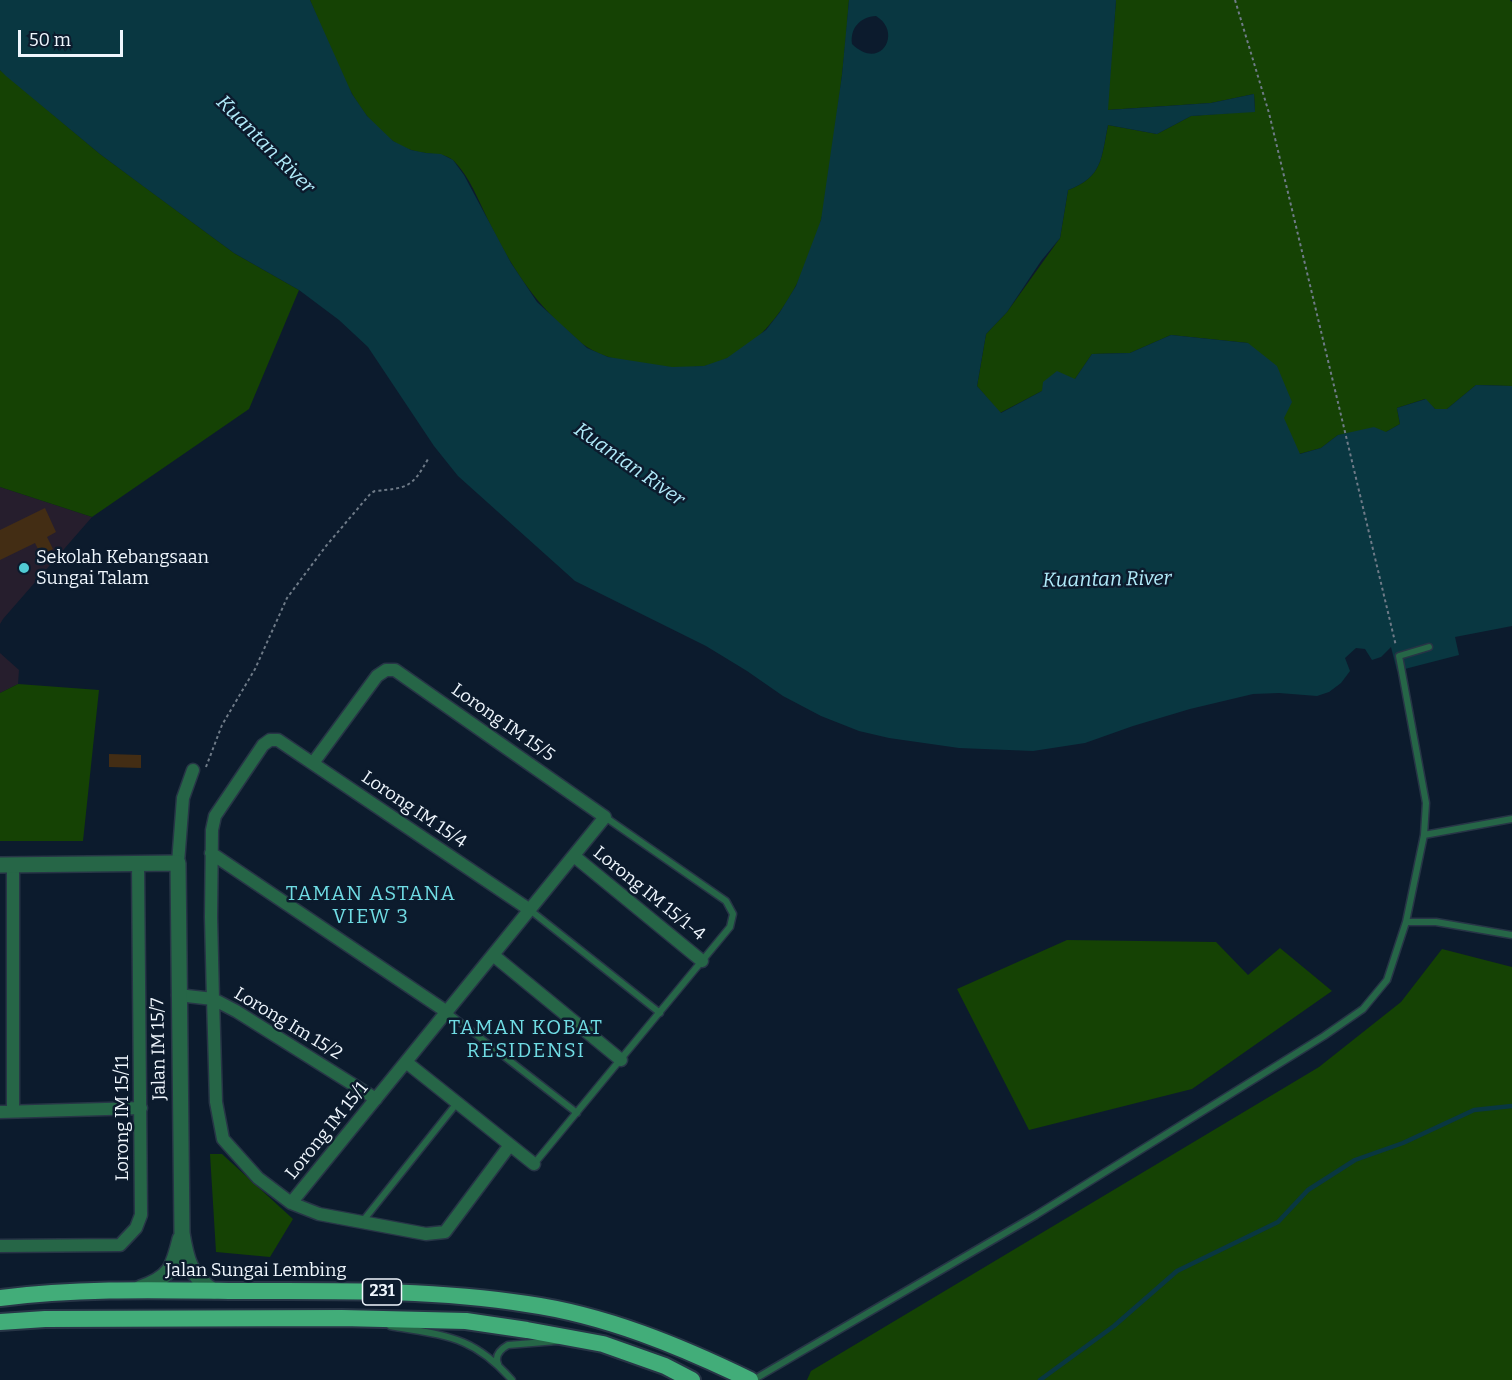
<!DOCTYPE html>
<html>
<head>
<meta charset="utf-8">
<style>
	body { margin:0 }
	#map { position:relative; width:1512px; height:1380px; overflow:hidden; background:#0c1b2d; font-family:Bitter,serif }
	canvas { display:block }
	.scale { position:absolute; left:18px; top:30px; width:105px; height:27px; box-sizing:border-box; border:3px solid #eff6fd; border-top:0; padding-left:8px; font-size:18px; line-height:21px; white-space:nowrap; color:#eff6fd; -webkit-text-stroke:4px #0c1b2d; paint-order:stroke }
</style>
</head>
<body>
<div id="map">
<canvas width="1512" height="1380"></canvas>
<div class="scale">50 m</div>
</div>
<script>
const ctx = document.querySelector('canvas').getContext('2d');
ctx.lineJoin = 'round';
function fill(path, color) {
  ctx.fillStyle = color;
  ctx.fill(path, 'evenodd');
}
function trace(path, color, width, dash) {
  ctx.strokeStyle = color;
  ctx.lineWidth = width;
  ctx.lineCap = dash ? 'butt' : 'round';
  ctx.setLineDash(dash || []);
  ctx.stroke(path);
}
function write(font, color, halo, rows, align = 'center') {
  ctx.font = font + ' Bitter,serif';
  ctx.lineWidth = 5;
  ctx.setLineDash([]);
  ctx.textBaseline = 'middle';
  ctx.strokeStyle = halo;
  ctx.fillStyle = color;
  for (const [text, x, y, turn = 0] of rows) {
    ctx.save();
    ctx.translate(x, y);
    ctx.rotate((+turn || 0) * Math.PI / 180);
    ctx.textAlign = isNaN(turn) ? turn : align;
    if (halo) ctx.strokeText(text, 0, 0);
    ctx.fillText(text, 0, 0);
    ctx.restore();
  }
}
fill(new Path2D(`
	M0,487l92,30 -89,102 -3,5z
	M0,653l19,17 -1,14 -18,9z`), '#261e2d');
fill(new Path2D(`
	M310,0h539c-3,44 -8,87 -14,130 -4,30 -6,61 -14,90 -14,57 -52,132 -116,146 -8,1 -17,1 -25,1 -26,1 -71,-5 -93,-20 -7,-4 -13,-11 -19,-16 -36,-31 -58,-67 -79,-109 -10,-20 -19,-45 -35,-61 -9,-8 -18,-6 -28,-8 -11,-1 -24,-5 -33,-12 -42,-29 -64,-95 -83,-141z
	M1116,0h394l2,2v384l-36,-1 -29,24h-12l-10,-10 -28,9 3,16 -14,8 -48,3 -17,13 -22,6 -51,-111 -77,-8 -41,18 -38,1 -17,25 -33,12 -42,22 -23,-27 9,-52 21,-22 53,-74 8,-48c35,-13 33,-32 40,-65l49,9 34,-18 64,-5 -1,-17 -43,9 -104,7z
	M0,70l100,84 134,99 65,37 -50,119 -157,108 -92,-30z
	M18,684l81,6 -16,151h-83v-148z
	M1067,940l149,2 32,33 32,-27 52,43 -140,98 -163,41 -72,-141z
	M1442,949l70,18v413h-705l4,-9 508,-304 82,-65z
	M210,1154h12l71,65 -23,38 -54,-5z`), '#154204');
fill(new Path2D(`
	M0,0h310l42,94 15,22 26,25 18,9 15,3 15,1 12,6 11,15 47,88 26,39 50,46 21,9 64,10 32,-1 23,-8 39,-28 14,-18 16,-26 25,-66 21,-145 7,-75h267l-8,110 103,-7 43,-9 1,18 -64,4 -34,18 -49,-9c-7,33 -5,52 -40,65l-8,48 -19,23 -34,51 -21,22 -9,52 24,27 41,-22 1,-9 14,-11 18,8 17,-25 38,-1 41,-18 77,8 29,23 15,36 -8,16 16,36 21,-6 17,-13 36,-8 12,5 14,-8 -3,-16 29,-9 9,10h12l29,-24 36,1v240l-57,11 4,18 -62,16 -6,-24 -10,10 -9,3 -7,-11 -9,-1 -11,10 5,13 -9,12 -12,9 -12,4 -38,-3 -26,1 -63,15 -57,17 -48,17 -52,8 -74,-3 -70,-10 -30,-7 -38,-15 -38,-20 -36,-25 -41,-25 -131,-65 -117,-105 -24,-30 -66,-99 -29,-27 -40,-30 -65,-37 -91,-67 -43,-32 -94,-78 -6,-6zM876,16c27,16 5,56 -24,28 -2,-16 8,-27 24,-28z`), '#093741');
trace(new Path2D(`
	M1040,1380l74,-54 63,-55 101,-49 30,-32 47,-30 48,-17 71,-33 38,-4`), '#093741', 4.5);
fill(new Path2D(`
	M45,508l11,24 -9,5 6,12 -12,6 -6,-12 -35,17v-30z
	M109,754l32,1v13l-32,-1z`), '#432d14');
const service = new Path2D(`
	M1424,835l88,-16
	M530,910l130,103
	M1406,922h30l76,13
	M447,1012l130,101
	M534,1164l196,-237 3,-13 -7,-13 -121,-84
	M362,1222l95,-119
	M390,1326c56,10 82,9 122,54
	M498,1364c-4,-9 3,-15 10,-19l49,-4
	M753,1380l283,-165 288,-179 39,-27 24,-29 19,-58 18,-87 2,-32 -27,-147 30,-9`);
const minor = new Path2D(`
	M211,853l236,159
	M574,856l128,105
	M178,863l5,-65 10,-28
	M13,865v246
	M493,955l128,105
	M178,995l35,4 23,12 140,88
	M406,1062l128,102
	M0,1112l141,-4
	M510,1145l-65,87 -19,2 -107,-20 -28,-11 -33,-25 -35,-39 -7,-37 -3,-103 -2,-82 1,-87 3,-14 48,-71 7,-5h8l252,170
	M291,1203l314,-386 -210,-147h-9l-9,6 -64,87
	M0,1246l120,-1 16,-17 5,-13 -3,-351`);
const tertiary = new Path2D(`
	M0,865l178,-2 4,370c4,25 8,44 32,58
	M140,1288c30,-10 33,-20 40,-49`);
const primary = new Path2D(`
	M0,1298c78,-10 158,-8 236,-7 97,0 195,-2 291,13 78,11 153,42 223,76
	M0,1322l45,-3 297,-1 124,3 61,9 76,14 62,22 27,14`);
trace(service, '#273546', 9);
trace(minor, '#273546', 15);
trace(tertiary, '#273546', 18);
trace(primary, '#273546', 20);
trace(new Path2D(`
	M1235,0l34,113 127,533
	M206,767l16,-42 33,-56 32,-71 39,-52 45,-53 4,-2c32,-3 37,-3 53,-32`), '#6f7b88', 2, [3, 3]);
trace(service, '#266647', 6);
trace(minor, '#266647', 12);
trace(tertiary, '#266647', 15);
trace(primary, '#42ad79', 16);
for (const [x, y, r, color] of [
	[24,568,6,"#51ccd5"]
]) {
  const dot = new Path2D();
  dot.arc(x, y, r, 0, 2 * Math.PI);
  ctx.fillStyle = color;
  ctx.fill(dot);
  trace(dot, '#0c1b2d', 2);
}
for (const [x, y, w] of [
	[382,1292,39]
]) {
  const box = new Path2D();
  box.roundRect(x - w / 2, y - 13, w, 26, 4.5);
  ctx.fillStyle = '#0c1b2d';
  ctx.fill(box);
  trace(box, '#eff6fd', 1.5);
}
write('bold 16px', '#eff6fd', null, [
	["231",382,1292]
]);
write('18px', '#eff6fd', '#0c1b2d', [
	["Sekolah Kebangsaan",36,558],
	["Sungai Talam",36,579]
], 'left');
write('18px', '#eff6fd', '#0c1b2d', [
	["Lorong IM 15/5",503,723,35],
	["Lorong IM 15/4",414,810,34],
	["Lorong IM 15/1-4",649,894,39],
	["Lorong Im 15/2",288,1024,31],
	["Jalan IM 15/7",159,1049,-91],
	["Lorong IM 15/11",123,1118,-90],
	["Lorong IM 15/1",327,1131,-51],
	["Jalan Sungai Lembing",256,1271]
]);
write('italic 20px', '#b1ebfa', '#0c1b2d', [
	["Kuantan River",265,145,45],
	["Kuantan River",629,465,35],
	["Kuantan River",1107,580,-1]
]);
ctx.letterSpacing = '1.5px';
write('20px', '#70dce4', '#0c1b2d', [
	["TAMAN ASTANA",371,894],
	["VIEW 3",371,917],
	["TAMAN KOBAT",526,1028],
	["RESIDENSI",526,1051]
]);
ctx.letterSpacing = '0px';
</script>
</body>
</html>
